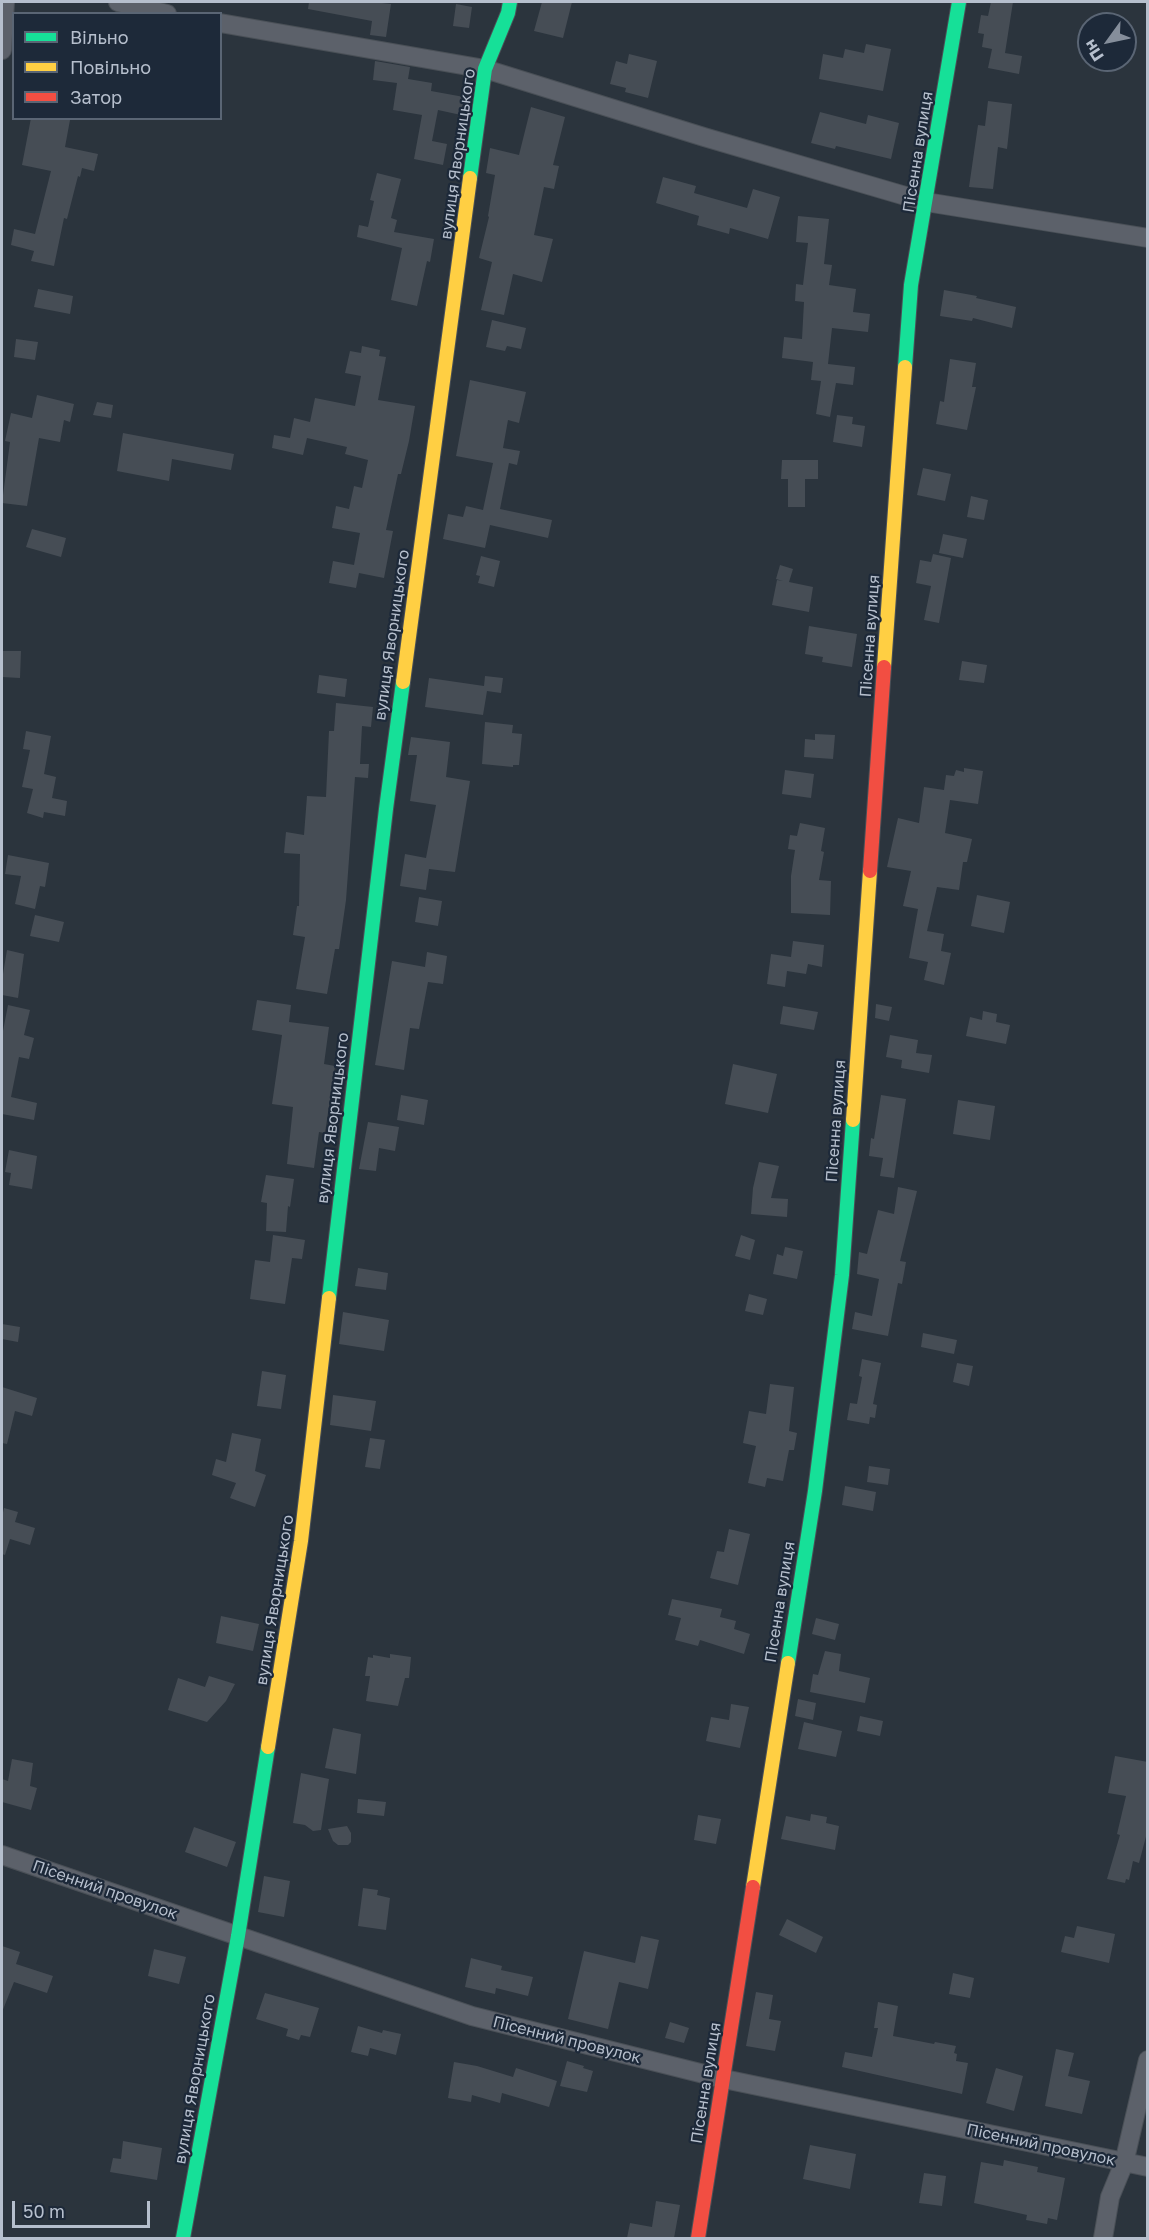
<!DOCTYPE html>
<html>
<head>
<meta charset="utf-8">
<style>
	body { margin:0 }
	#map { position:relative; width:1149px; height:2240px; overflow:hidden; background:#2b343d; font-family:"Golos Text",sans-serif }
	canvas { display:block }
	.frame { position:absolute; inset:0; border:3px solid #b6bfcd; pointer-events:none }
	.legend { position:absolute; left:12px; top:12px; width:210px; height:108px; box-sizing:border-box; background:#1d2939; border:2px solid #5a6574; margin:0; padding:8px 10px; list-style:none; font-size:18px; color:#b6bfcd }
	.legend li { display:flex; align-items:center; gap:12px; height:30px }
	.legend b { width:30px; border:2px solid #5a6574 }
	.north { position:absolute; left:1077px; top:12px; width:60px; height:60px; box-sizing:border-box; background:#1d2939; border:2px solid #5a6574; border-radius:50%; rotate:237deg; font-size:16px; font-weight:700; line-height:24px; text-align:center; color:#b6bfcd }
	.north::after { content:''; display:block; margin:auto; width:21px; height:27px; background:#858e9b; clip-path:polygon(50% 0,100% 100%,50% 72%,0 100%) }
	.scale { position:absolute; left:12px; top:2201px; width:138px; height:27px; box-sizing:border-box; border:3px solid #b6bfcd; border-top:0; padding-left:8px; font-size:18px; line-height:21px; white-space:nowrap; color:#b6bfcd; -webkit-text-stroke:4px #1d2939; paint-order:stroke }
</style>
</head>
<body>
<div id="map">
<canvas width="1149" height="2240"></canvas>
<div class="frame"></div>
<ul class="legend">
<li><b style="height:8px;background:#16e098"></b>Вільно</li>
<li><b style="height:8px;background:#ffcf43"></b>Повільно</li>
<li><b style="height:8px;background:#f24e42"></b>Затор</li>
</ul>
<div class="north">Пн</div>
<div class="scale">50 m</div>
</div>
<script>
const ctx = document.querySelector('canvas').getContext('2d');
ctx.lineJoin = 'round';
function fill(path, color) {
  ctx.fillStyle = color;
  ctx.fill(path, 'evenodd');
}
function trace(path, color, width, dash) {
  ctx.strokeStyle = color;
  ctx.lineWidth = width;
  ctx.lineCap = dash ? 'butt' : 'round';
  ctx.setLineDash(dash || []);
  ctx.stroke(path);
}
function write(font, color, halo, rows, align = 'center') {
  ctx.font = font + ' "Golos Text",sans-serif';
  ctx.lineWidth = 4.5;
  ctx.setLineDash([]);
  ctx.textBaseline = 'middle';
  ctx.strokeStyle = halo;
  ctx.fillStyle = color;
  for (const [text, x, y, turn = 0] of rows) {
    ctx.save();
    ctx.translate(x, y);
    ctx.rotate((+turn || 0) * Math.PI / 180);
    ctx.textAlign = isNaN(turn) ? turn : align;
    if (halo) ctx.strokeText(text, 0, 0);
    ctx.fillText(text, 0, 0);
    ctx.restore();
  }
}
fill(new Path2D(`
	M309,2h64l18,2 -5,33 -16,-2 2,-14 -64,-12z
	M542,2h30l-9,36 -29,-7z
	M991,2h22l-8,51 17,3 -3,18 -31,-6 4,-19 -10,-2 2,-13 -6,-1 3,-18 7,1z
	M456,4l16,3 -3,21 -16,-2z
	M866,44l25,5 -8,42 -64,-12 4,-25 20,4 2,-9 19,4z
	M629,54l28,7 -9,37 -23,-6 1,-4 -16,-4 6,-23 11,3z
	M375,61l35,6 -2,12 24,4 -1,8 33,6 -3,18 -23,-5 -6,31 15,3 -4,21 -29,-6 8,-44 -29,-5 4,-27 -24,-3z
	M988,101l24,3 -5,45 -9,-2 -5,42 -24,-2 9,-62 7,1z
	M531,107l34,10 -12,48 6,1 -5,23 -10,-2 -10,48 19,4 -11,43 -29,-8 -9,41 -23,-5 11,-48 -13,-4 10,-41 -1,-1 7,-41 -9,-2 4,-25 29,7z
	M820,112l46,12 2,-9 31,8 -8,36 -55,-13 -1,3 -24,-6z
	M31,118l39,2 -5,27 33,7 -4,17 -12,-3 -2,9 -2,-1 -11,43 -3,-1 -10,48 -23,-5 3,-10 -23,-6 3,-16 21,5 16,-63 -29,-6z
	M377,173l24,6 -10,39 6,2 -3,12 40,7 -4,23 -3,-1 -10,45 -26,-6 11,-52 -45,-11 2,-12 9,2 6,-26 -4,-1z
	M663,177l33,9 -2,7 53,15 6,-19 27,8 -12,42 -38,-11 -1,6 -32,-9 2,-9 -43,-13z
	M798,216l31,3 -5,45 8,1 -3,20 27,4 -3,23 17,2 -2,18 -36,-4 -4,36 27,3 -2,18 -17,-2 -6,34 -14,-3 5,-33 -10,-1 2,-18 -31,-4 2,-21 18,2 2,-37 -9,-1 1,-17 7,1 5,-42 -12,-1z
	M38,289l35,7 -3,18 -36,-7z
	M944,290l33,6 -1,2 40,9 -4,21 -39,-10 -1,3 -32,-5z
	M492,320l34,8 -5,21 -14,-3 -2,5 -19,-4z
	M16,339l22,3 -3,18 -21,-3z
	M362,346l18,4 -1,6 7,1 -8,43 37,6 -6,35 -8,33h-3l-12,56 7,1 -9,47 -25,-5 -3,15 -27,-5 4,-22 21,4 6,-32 -28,-5 4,-22 13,3 5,-23 8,2 6,-28 -23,-6 2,-7 -40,-9 -4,17 -31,-7 2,-13 16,3 4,-20 16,4 5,-24 40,8 6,-30 -16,-3 5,-22 11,2z
	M950,359l26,4 -4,24h4l-9,43 -31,-6 4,-23 4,1z
	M470,380l56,12 -7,31 -11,-3 -5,28 17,3 -3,14 -8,-2 -9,46 52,11 -4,18 -58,-13 -5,23 -42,-9 5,-25 15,3 3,-11 17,4 10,-47 -37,-7z
	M37,395l37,9 -4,18 -6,-2 -4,22 -21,-4 -12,68 -25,-3 8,-61 -5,-1 6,-28 21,5z
	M97,402l16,3 -2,13 -18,-3z
	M837,415l16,2 -1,7 13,2 -3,21 -29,-5z
	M123,433l111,21 -3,16 -59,-11 -3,22 -52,-10z
	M782,460h36v19h-13v28h-17v-28h-7z
	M923,468l28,6 -6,27 -28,-6z
	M971,496l17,4 -4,20 -17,-3z
	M32,529l34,9 -5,19 -35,-10z
	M943,534l24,5 -4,19 -24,-5z
	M933,554l18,4 -12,65 -15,-3 7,-34 -15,-3 4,-23 11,2z
	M481,556l19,5 -6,26 -16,-4 2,-7 -4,-1z
	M780,565l13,4 -4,13 24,5 -4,25 -37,-7 5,-25 6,1 -7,-2z
	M809,626l48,8 -5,33 -30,-5 1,-5 -18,-3z
	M2,651h19l-1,27 -18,-1z
	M962,661l25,4 -3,18 -25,-3z
	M319,675l28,4 -2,18 -28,-4z
	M485,676l18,2 -2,15 -14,-2 -4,24 -58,-8 4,-29 55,8z
	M336,703l37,4 -2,20 -9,-1 -2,38h9l-1,14 -13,-1 -9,123 -7,49h-4l-8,45 -31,-5 9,-52 -12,-2 4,-29h2l1,-52 -16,-1 2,-21 18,3 3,-39 19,1 3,-66h5z
	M485,722l28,3 -1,8 10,1 -3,31h-6v2l-31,-3z
	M26,731l25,5 -7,38 12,3 -4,21 15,3 -2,15 -21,-4 -1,6 -16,-5 6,-24 -11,-2 8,-37 -7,-1z
	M815,734l20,1 -2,24 -29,-2 1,-18 10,1z
	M411,737l39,5 -4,35 24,4 -15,91 -26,-3 -3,21 -26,-4 5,-32 21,4 10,-53 -26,-4 7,-46h-9z
	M964,768l19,3 -5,33 -28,-4 -5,33 27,6 -5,23h-4l-4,28 -22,-3 -10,44 17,3 -3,17 10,2 -7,32 -20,-5 4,-18 -19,-4 9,-49 -15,-3 8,-35 -24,-4 11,-49 21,5 5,-36 20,3 2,-15 8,1 2,-6 8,2z
	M785,770l29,4 -3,24 -29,-4z
	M800,823l25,5 -4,23 3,1 -5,28 12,1 -1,34 -39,-2v-37l4,-26 -7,-1 2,-14 7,1z
	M8,855l41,8 -4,24 -5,-1 -5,23 -20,-5 6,-28 -16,-2z
	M977,895l33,7 -6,31 -33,-7z
	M419,897l23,4 -4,25 -23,-4z
	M35,915l29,7 -5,20 -29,-6z
	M793,941l31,4 -2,22 -14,-3 -2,10 -19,-3 -2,16 -18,-3 4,-30 20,3z
	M7,950l17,4 -6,44 -16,-3v-15z
	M427,952l20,4 -4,28 -15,-2 -9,47 -9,-1 -6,42 -29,-5 17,-104 33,6z
	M257,1000l34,5 -2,17 40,5 -5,37 11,2 -10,67 -6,-1 -5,36 -27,-4 6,-57 -21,-3 10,-69 -30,-5z
	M876,1004l16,3 -3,14 -14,-3z
	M8,1005l22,5 -6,25 10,3 -5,21 -10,-2 -8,40 26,6 -3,17 -32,-6v-78z
	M783,1006l35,6 -4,18 -34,-6z
	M983,1011l14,3 -1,8 14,3 -4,19 -40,-8 4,-19 12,3z
	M890,1035l28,5 -2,13 16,2 -3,18 -28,-5 1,-8 -16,-3z
	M733,1064l44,10 -9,39 -43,-9z
	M401,1095l27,5 -4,25 -27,-5z
	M881,1095l25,4 -12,79 -14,-2 3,-18 -14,-2 2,-18 3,1z
	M958,1100l37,6 -5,34 -37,-6z
	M368,1122l31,5 -4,24 -16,-3 -3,23 -17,-2z
	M9,1150l28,6 -5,33 -23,-4 2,-12 -6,-1z
	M759,1162l20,4 -8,32 17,1 -1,18 -36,-3 2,-26z
	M266,1175l28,4 -4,28 -2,-1 -2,26 -20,-1 1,-28 -6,-1z
	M898,1187l19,4 -17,70 6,1 -4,22 -4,-1 -10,53 -36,-7 3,-17 17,4 7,-37 -22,-5 2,-22 8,2 11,-44 16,4z
	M273,1235l32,5 -3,19 -10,-1 -7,46 -35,-5 5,-39 15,2z
	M741,1235l14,5 -5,20 -15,-4z
	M785,1247l18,4 -6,28 -24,-5 4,-20 6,2z
	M358,1268l30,5 -2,17 -31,-4z
	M749,1294l18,5 -4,16 -18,-4z
	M343,1312l46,8 -5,31 -45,-7z
	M2,1324l18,3 -2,15 -16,-3z
	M923,1333l34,7 -3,14 -33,-7z
	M862,1359l19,4 -8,41 4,1 -2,13 -5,-1 -1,7 -22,-4 3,-17 7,1 5,-27 -3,-1z
	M957,1363l16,3 -4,20 -16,-4z
	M262,1371l24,4 -5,34 -24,-3z
	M770,1384l24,3 -5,44 8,2 -3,17h-5l-6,31 -16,-3 -2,9 -17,-4 8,-37 -13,-3 6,-32 17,3z
	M2,1387l35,11 -5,18 -17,-5 -8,33 -5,-1z
	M333,1395l43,6 -5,30 -41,-6z
	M232,1433l29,6 -6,32 11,4 -11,32 -25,-9 6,-15 -24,-8 4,-16 10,3z
	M370,1438l15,2 -5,29 -15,-2z
	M869,1466l21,3 -2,16 -21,-3z
	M845,1486l31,6 -3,19 -31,-6z
	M4,1508l14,4 -3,10 20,6 -5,17 -20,-6 -5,16 -3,-1v-37z
	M729,1529l21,5 -12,51 -28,-7 7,-27 7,1z
	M672,1599l50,10 -2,8 16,4 -2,8 16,5 -6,20 -44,-14 -2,6 -23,-6 6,-22 -13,-3z
	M221,1616l38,8 -6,27 -37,-8z
	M816,1618l23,6 -4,16 -23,-6z
	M825,1651l16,3 -2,17 31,7 -5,25 -55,-11 3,-18 5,1z
	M390,1654l21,3 -2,21h-4l-7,28 -32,-5 4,-25h-5l3,-19 5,1v-3l17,3z
	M209,1676l26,8 -9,17 -19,21 -39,-12 10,-32 27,9z
	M798,1699l18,4 -3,17 -18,-4z
	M731,1704l18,3 -9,41 -34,-7 5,-24 18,3z
	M860,1716l23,5 -3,15 -23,-5z
	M804,1722l38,9 -6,26 -38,-8z
	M333,1728l28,6 -5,40 -31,-6z
	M1115,1756l33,6v67l-9,34 -6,-2 -4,19 -3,-1 -1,4 -18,-4 13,-44 -3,-1 9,-38 -18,-3z
	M12,1759l21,4 -3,23 7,2 -6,22 -29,-8v-23l6,2z
	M301,1773l28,6 -8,51 -8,1 -8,-6 -12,-2z
	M358,1799l28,3 -2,14 -27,-3z
	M811,1814l16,3 -1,6 13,3 -4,24 -54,-11 5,-23 24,5z
	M698,1815l23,4 -5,25 -22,-4z
	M347,1826l4,7v9l-3,3h-10l-5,-4 -5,-12z
	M194,1827l42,15 -9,25 -42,-15z
	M264,1876l26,5 -6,36 -26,-5z
	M363,1888l15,2 -1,5 13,3 -4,32 -28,-4z
	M787,1919l36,18 -7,16 -37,-18z
	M1077,1926l38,8 -6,29 -48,-11 4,-16 9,2z
	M641,1936l18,4 -11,49 -29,-7 -11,47 -40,-10 16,-68 51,12z
	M2,1946l18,6 -4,12 37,12 -6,17 -33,-11 -12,30z
	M154,1949l32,8 -7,27 -31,-8z
	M471,1958l31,8 -1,4 32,7 -5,19 -32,-8 -1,6 -30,-7z
	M953,1973l21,5 -4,20 -21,-4z
	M756,1992l17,3 -4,24 12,2 -6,30 -29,-5z
	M265,1993l54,15 -9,29 -9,-2 -2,5 -13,-4 2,-7 -32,-10z
	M878,2002l20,4 -5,30 41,8 1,-2 21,4 -2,7 3,1 -1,7 12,2 -6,31 -120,-27 3,-15 27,5 6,-29h-4z
	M670,2022l19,6 -5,15 -19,-5z
	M358,2026l24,7 1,-3 18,4 -5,21 -26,-7 -2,8 -17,-4z
	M1056,2049l18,4 -6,23 22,5 -8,33 -37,-8z
	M567,2061l17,5 -1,2 10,3 -6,21 -27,-6z
	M454,2062l23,4 36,11 3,-9 41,13 -8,26 -47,-14 -2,10 -28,-8 -1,7 -23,-4z
	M996,2068l27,8 -9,35 -28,-8z
	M123,2141l39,7 -5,32 -47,-8 3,-14 8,1z
	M810,2145l46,9 -6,35 -47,-10z
	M1004,2160l34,7 -1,5 28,6 -8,42 -9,-2 -1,6 -21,-4 1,-5 -53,-12 7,-41 22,4z
	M924,2173l22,3 -4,30 -23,-3z
	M656,2201l24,4 -6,33h-47l3,-15 22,4z`), '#464d55');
const street = new Path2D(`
	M118,2l49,12
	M220,23l265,46 219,68 222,65 222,36
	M2,50l3,-48
	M2,1855l470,161 252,63 424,88
	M1103,2238l7,-41 14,-34 24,-103`);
const fast = new Path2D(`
	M470,178l15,-109 23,-56 2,-11
	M905,367l6,-82 48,-283
	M329,1298l57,-489 17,-127
	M788,1663l27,-172 27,-216 11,-155
	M183,2238l55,-302 30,-189`);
const slow = new Path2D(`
	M884,667l21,-300
	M403,682l67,-504
	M853,1120l17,-249
	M268,1747l33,-206 28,-243
	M753,1887l35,-224`);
const jam = new Path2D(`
	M870,871l14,-204
	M698,2238l55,-351`);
trace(street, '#4a5057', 20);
trace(fast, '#4a5057', 16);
trace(slow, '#4a5057', 16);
trace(jam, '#4a5057', 16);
trace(street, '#5c616a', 18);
trace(fast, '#16e098', 14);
trace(slow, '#ffcf43', 14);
trace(jam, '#f24e42', 14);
write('16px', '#b6bfcd', '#1d2939', [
	["Пісенна вулиця",918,152,-81],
	["вулиця Яворницького",458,154,-82],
	["вулиця Яворницького",392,635,-82],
	["Пісенна вулиця",870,636,-86],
	["вулиця Яворницького",333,1118,-83],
	["Пісенна вулиця",836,1121,-86],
	["вулиця Яворницького",275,1600,-81],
	["Пісенна вулиця",780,1602,-81],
	["Пісенний провулок",105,1890,19],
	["Пісенний провулок",567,2040,14],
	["вулиця Яворницького",195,2079,-80],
	["Пісенна вулиця",706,2083,-81],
	["Пісенний провулок",1041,2145,12]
]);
</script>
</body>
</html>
